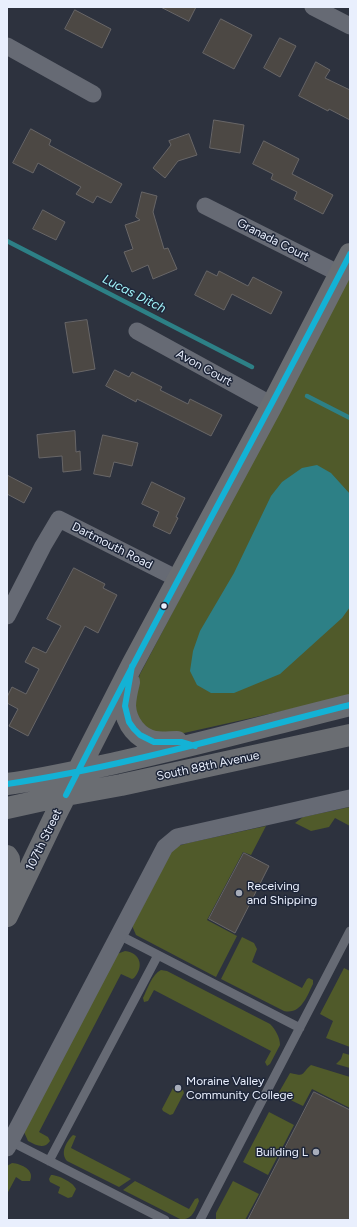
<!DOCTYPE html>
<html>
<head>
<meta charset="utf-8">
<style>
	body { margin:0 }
	#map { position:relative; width:357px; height:1227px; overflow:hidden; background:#2d323e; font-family:Figtree,sans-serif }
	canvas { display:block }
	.frame { position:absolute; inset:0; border:8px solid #e9effd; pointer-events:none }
</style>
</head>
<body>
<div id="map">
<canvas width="357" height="1227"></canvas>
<div class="frame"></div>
</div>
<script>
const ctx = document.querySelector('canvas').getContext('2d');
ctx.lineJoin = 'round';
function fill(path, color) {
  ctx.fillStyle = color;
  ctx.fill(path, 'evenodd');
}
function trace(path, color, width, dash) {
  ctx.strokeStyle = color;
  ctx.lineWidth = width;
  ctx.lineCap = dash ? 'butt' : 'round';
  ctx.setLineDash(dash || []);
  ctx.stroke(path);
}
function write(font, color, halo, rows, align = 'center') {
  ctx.font = font + ' Figtree,sans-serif';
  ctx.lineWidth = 3;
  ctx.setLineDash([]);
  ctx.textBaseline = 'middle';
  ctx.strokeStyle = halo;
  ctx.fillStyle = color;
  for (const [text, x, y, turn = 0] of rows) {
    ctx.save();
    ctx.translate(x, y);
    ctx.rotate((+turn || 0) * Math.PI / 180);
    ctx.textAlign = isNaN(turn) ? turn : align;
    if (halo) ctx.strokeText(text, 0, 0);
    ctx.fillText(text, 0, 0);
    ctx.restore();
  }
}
fill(new Path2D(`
	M350,276v420l-175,39 -27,-2 -14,-21 1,-23 5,-15z
	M350,807v19l-15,-8 -6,9 -18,4 -16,-8 8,-6z
	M266,826l-15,29 -8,-3 -36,68 30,16 -21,41 -80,-42 -3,-7v-3l38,-73 7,-6 10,-3z
	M242,937l12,6 3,6 -5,13 50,26 5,-9 2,-1 4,2v4c-6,12 -12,31 -29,27l-63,-32z
	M125,951c16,2 19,16 9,27l-2,1 -11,-5 -82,158 9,5 2,4c-6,9 -14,4 -22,0l-4,-9 93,-178z
	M344,968l6,3v76l-24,-9 7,-17 -13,-7z
	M161,970l6,1 103,53c6,6 10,14 10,21l-10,19 -3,2 -2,-4 6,-11 -117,-61 -6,11 -4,1 -1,-4c4,-8 9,-24 18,-28z
	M343,1053l7,2v13l-14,-4 5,-5z
	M311,1065l39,12v31l-38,-19 -9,17 -25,-12 12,-21c17,4 10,1 21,-8z
	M175,1086l8,4 1,3 -11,21 -3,1 -7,-4 -1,-2 11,-21z
	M269,1112l25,13 -26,50 -25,-13z
	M73,1135l3,1 -5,12 60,31 -12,8 -52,-26c-7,-8 -1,-19 6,-26z
	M12,1163c10,1 23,7 18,18h-8l-6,-4 -9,17v-28z
	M51,1175c7,0 22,7 25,14l-4,8 -4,1 -10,-5 2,-6 -10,-5 -1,-3z
	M135,1181l54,28 6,-10 3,-1 1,3c-4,9 -7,20 -19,18l-57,-29z
	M233,1181l26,13 -14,26h-29v-7z`), '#505a2a');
fill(new Path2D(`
	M317,465l14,8 19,21v113l-8,11 -62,56 -46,19h-23l-14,-8 -7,-14 3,-20 7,-20 34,-58 37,-77 11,-14 20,-14z`), '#2d8086');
trace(new Path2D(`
	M7,241l245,126
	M307,396l43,22`), '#2d8086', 4.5);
const building = new Path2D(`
	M161,7h35l-7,14z
	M75,10l36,19 -9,19 -37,-19z
	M221,19l31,16 -18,34 -31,-16z
	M280,38l16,8 -16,31 -16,-9z
	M316,62l14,8 -5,8 25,12v30l-21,-11 -1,2 -29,-15z
	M214,120l30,5 -4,28 -30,-5z
	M31,129l20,11 -2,5 73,39 -11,19 -14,-7 -4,7 -17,-9 5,-7 -43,-24 -5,10 -20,-10z
	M189,134l8,21 -19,6 -13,17 -12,-10 18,-23 -2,-4z
	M264,141l35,18 -7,15 41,21 -10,19 -29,-15 3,-7 -26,-13 2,-5 -20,-10z
	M142,192l15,4 -4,16 11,37 4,-1 9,21 -24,10 -5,-14 -16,7 -8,-20 9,-3 -8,-24 15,-5 -4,-3z
	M43,210l22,12 -9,18 -23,-11z
	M207,271l10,5 2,-5 29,15 5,-9 29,15 -11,22 -39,-20 -8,16 -29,-15z
	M87,320l8,49 -22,4 -8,-50z
	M115,370l14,7 3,-5 30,15 -2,3 28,14 2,-5 32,16 -11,21 -74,-37 -1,3 -30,-16z
	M75,431l1,21 4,-1 1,19 -18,2 -1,-16 -23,2 -2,-23z
	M103,435l35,8 -6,23 -18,-4 -4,15 -16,-3z
	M7,475l25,13 -8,15 -17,-9z
	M152,482l33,16 -9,19 2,1 -8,16 -17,-8 6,-14 -17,-8z
	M74,568l31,16 -2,4 14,7 -19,38 -13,-7 -57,110 -19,-10 9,-17 -11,-6v-6l5,-10 14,7 13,-25 -14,-7 8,-15 13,6 15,-27 -14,-7z
	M244,853l25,13 -34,67 -26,-14z
	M314,1092l36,18v110h-102z`);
fill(building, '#4c4844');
trace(building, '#686667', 1);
trace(new Path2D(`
	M119,935l181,93
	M12,1139l4,5 149,76
	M49,1161l109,-206
	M200,1220l150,-289`), '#666a74', 9);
trace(new Path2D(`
	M313,7l37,19
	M7,46l86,48
	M205,206l135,68
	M137,331l135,74
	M7,616l36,-70 16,-27 119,60
	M7,1148l158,-301 12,-10 173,-39`), '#666a74', 17);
trace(new Path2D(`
	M129,682c-2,8 -4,16 -4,24 1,17 13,33 30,36 7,1 15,0 22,0
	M7,784c38,-5 76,-14 113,-22 77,-17 153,-38 230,-57
	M7,808l59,-13 55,-10 229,-50
	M7,856l2,3v47
	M7,916l47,-98 78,-153 140,-260 78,-151`), '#6a6d72', 22);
trace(new Path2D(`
	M132,666l-7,40 4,16 5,7 6,6 14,7h28l13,4
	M7,784c116,-17 230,-51 343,-79
	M66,795c92,-182 191,-360 284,-541`), '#13b2d5', 6);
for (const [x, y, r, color] of [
	[164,606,3.5,"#e9effd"],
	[239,893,4,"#a7adba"],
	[178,1088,4,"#a7adba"],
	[316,1152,4,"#a7adba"]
]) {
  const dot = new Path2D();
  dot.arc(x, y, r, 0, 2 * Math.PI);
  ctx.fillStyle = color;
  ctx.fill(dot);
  trace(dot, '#1e2639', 1.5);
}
write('12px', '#e9effd', '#1e2639', [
	["Granada Court",273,240,27],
	["Avon Court",204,368,29],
	["Dartmouth Road",112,546,27],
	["South 88th Avenue",208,766,-12],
	["107th Street",44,840,-64]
]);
write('12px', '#e9effd', '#1e2639', [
	["Receiving",247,886],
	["and Shipping",247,900],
	["Moraine Valley",186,1081],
	["Community College",186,1095],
	["Building L",308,1152,"right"]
], 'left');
write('italic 13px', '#a0f3f8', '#1e2639', [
	["Lucas Ditch",134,294,27]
]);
</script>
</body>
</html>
